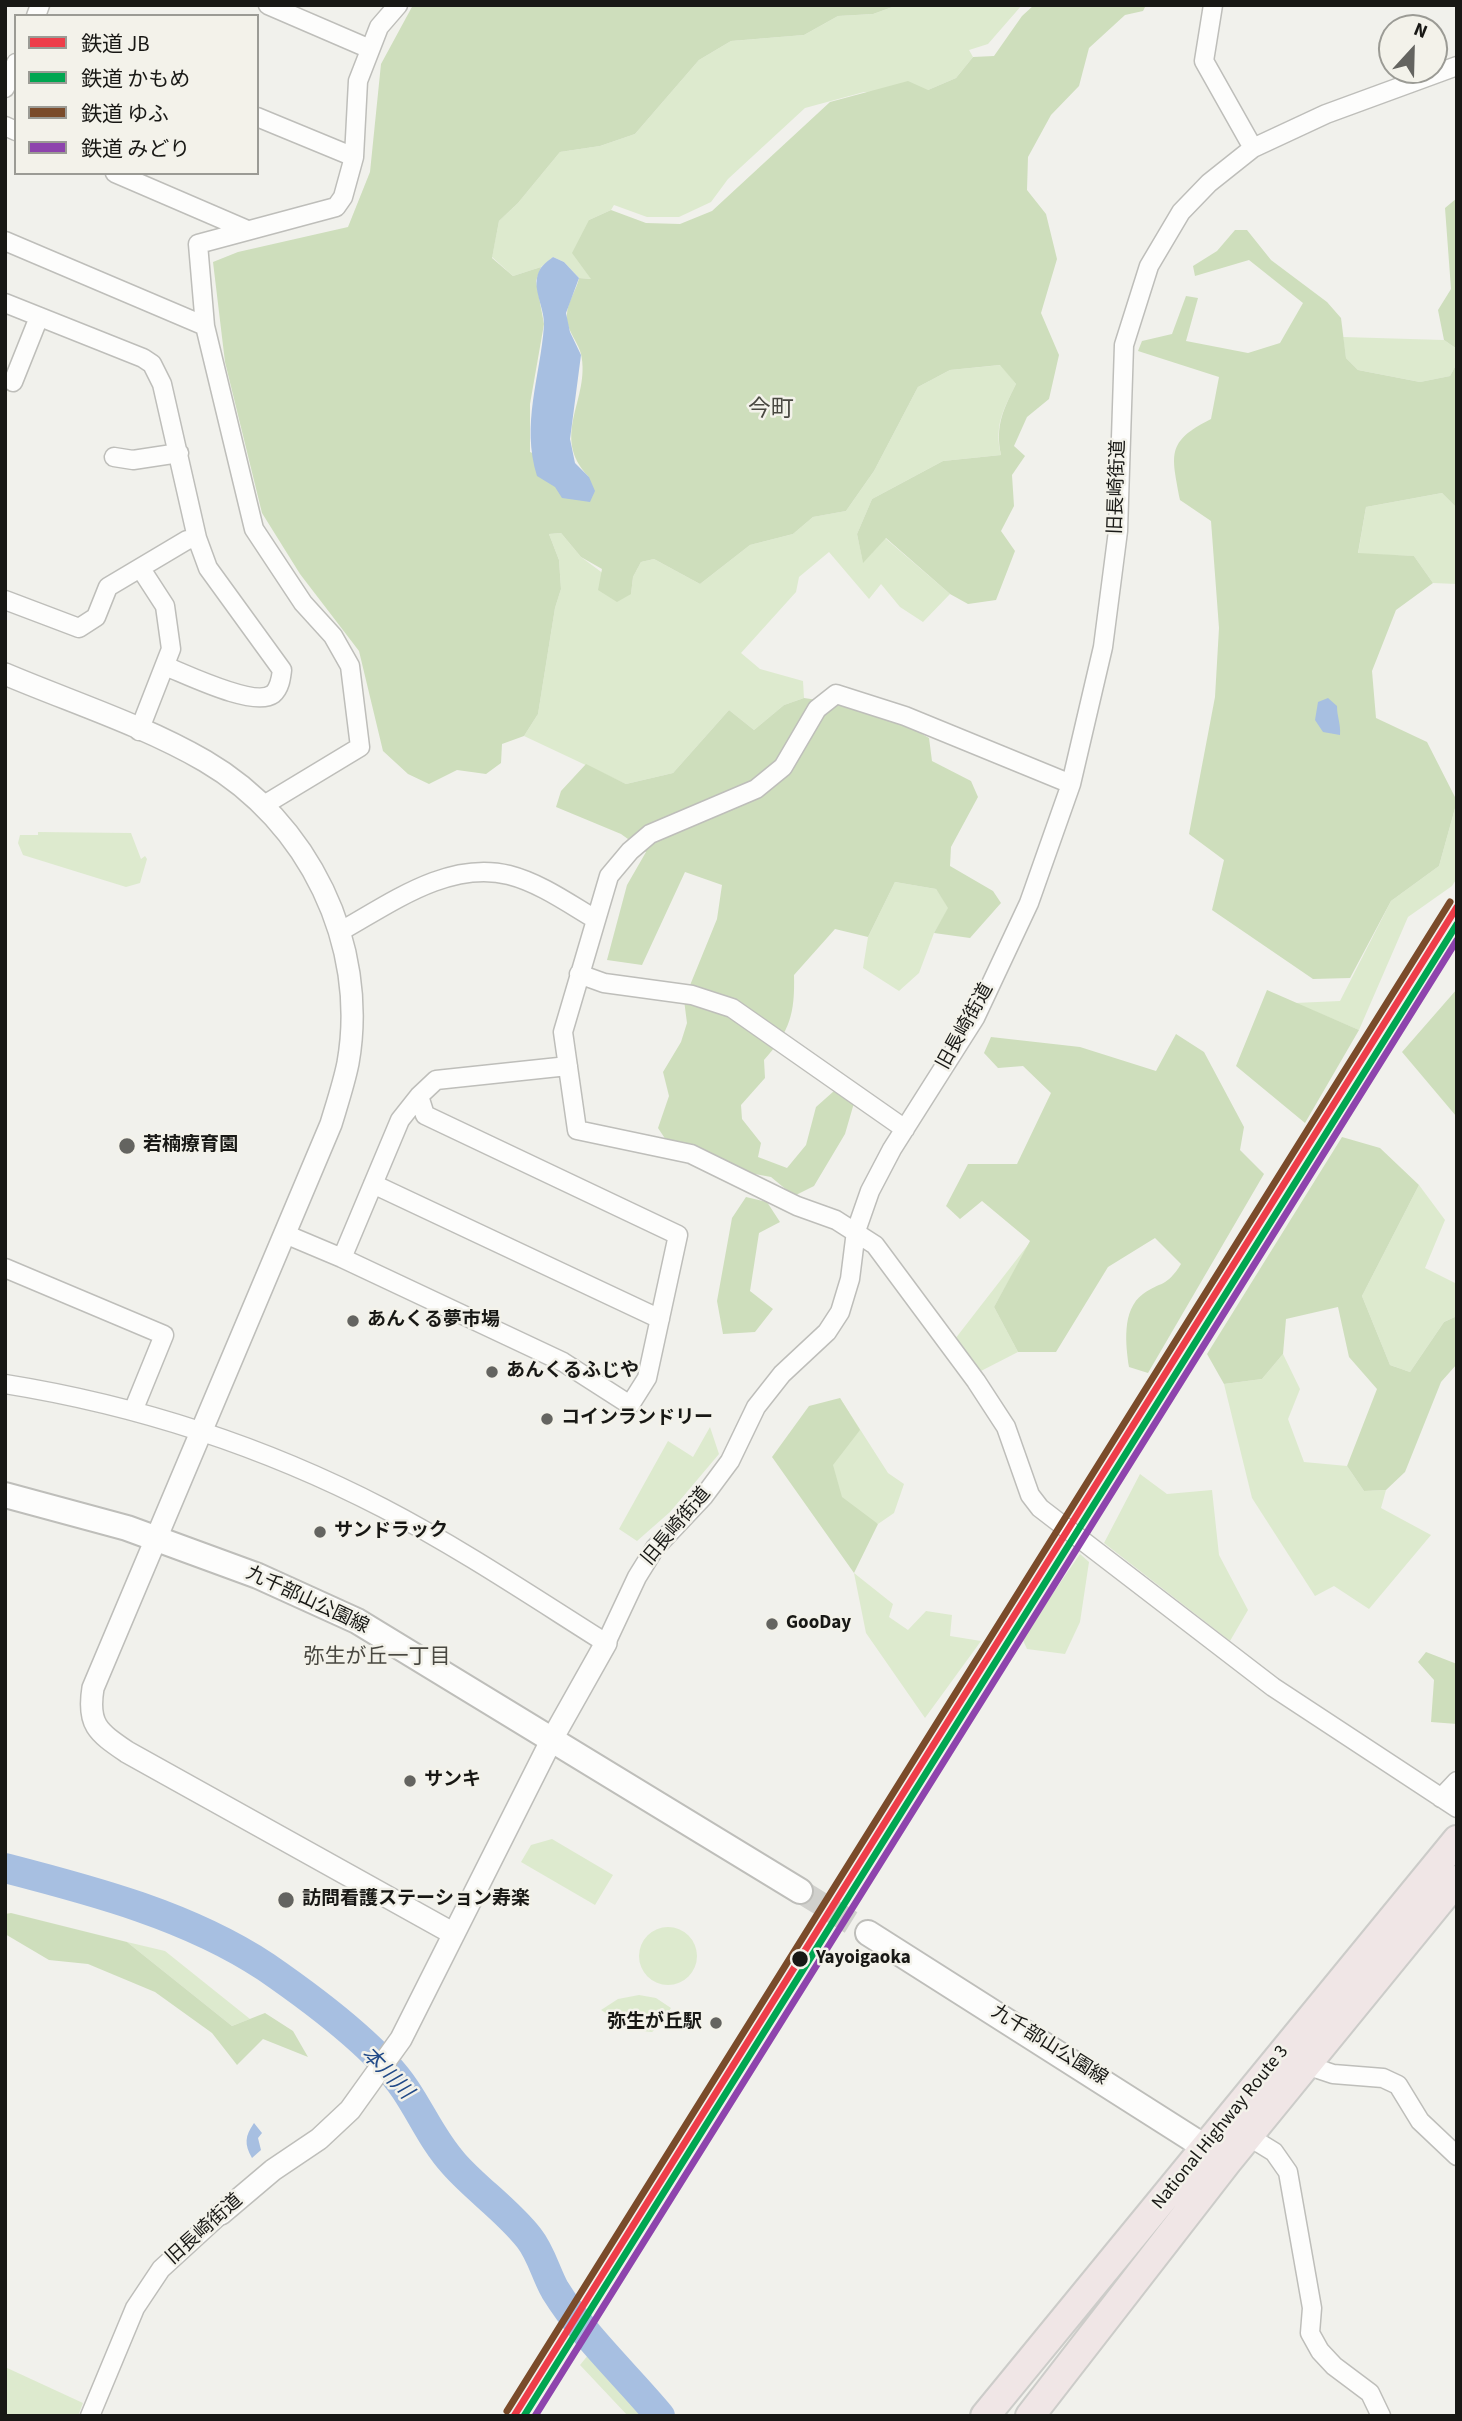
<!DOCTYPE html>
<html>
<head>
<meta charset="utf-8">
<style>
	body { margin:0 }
	#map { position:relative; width:1462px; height:2421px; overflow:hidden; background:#f1f1ec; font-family:"Source Sans 3","Noto Sans JP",sans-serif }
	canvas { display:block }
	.frame { position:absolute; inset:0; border:7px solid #181815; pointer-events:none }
	.legend { position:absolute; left:14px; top:14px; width:245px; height:161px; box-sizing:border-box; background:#f3f2ea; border:2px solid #9b9b95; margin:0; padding:9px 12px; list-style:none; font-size:21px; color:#181815 }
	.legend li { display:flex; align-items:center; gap:14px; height:35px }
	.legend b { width:35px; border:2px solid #9b9b95 }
	.north { position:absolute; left:1378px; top:14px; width:70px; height:70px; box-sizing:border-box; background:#f3f2ea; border:2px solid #9b9b95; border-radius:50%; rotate:22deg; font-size:19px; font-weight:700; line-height:28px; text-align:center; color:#181815 }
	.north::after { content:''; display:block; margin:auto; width:24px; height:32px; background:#646460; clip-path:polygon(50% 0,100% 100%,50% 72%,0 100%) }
</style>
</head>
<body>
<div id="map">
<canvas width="1462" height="2421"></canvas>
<div class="frame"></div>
<ul class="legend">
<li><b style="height:9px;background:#ee3d49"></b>鉄道 JB</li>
<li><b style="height:9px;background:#00a651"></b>鉄道 かもめ</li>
<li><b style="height:9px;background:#7a4b2a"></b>鉄道 ゆふ</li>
<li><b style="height:9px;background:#8e44ad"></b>鉄道 みどり</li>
</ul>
<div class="north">N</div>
</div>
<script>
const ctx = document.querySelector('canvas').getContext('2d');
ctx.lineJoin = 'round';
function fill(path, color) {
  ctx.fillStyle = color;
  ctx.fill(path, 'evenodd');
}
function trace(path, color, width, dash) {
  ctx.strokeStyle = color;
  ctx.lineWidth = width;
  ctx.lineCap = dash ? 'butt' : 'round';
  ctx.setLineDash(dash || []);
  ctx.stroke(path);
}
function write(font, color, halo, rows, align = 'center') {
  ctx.font = font + ' "Source Sans 3","Noto Sans JP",sans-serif';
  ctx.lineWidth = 5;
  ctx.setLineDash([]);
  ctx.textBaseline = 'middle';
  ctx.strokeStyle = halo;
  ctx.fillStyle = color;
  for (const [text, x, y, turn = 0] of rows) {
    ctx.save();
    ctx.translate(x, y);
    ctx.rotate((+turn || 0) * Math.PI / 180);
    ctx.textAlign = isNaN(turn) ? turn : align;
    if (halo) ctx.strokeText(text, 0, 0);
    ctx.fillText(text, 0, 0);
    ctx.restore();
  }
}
fill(new Path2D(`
	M898,5h124l-34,39 -19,6 4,7 -17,21 -28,12 -64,2 -59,16 -77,71 -17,23 -32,15h-32l-33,-12 -3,5 -22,10 2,59 -12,-1 -15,-16 -11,-5 -12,10 -28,9 -21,-19 7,-36 19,-18 42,-51 40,-6 35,-12 64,-74 32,-19 73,-6 34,-19 35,-2z
	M1343,337l101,3 13,9v14l-7,13 -30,6 -62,-12 -12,-12z
	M1001,365l15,19c-13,26 -22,42 -15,71l-58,6 -71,38 -15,35 6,28 22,-24 65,56 -27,28 -23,-15 -19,-23 -12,15 -40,-47 -30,25 -3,15 -55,61 19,16 43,12 1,17 -20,7 -30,25 -25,-20 -56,63 -47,11 -102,-48 14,-22 17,-106 6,-19 -2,-29 -10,-26 12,-1 20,24 50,37 2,-17 8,-15 13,-3 46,25 50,-39 43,-11 20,-17 33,-6 28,-40 44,-84 32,-17z
	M1442,493l15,15v76l-24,-1 -19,-27 -56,-2 8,-47z
	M1457,801v77l-5,8 -44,31 -49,113 -64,-27 45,-2 51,-100 48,-35z
	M38,832l93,1 10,26 4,-3 2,3 -7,24 -14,4 -103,-32 -5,-12 2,-8h18z
	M895,882l41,7 13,19 -15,25 -15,40 -20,18 -36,-23 5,-31z
	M1419,1185l26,35 -20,48 32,16v32l-13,6 -34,50 -20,-7 -28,-69z
	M1031,1241l-37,66 24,45 -39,20 -24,-33z
	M1283,1354l17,35 -12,30 16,43 43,4 17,25 22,-1 -5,18 50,27 -62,74 -35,-23 -19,10 -63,-98 -28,-114 38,-5z
	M840,1398l48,75 16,11 -10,29 -16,11 -55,-21 -15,-30z
	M710,1427l9,27 -49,58 -33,29 -18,-12 49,-88 25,16z
	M1140,1474l27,20 45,-4 7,65 29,55 -18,31 -126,-98z
	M1080,1554l9,8 -9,60 -15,32 -38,-5 -5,-11z
	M854,1573l39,31 -4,13 19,13 18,-19 26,4 -2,21 31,5 -56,77 -59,-85z
	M552,1839l61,36 -18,30 -74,-43 10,-17z
	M639 1956a29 29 0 1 1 58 0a29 29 0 1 1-58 0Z
	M127,1942l38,9 85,68 -18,7z
	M639,1995l17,3 15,10 -11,17 -8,7 -19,-2 -32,-20 17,-11z
	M589,2354l54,62h-15l-48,-51z
	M5,2367l78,36 -5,13h-73z`), '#ddeace');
fill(new Path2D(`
	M413,5h485l-25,9 -35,2 -34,19 -73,6 -32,19 -64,74 -35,12 -40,6 -42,51 -19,18 -7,37 21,18 28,-9 -5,14 8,43 -14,80v48l59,25c-40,-41 2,-78 -8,-123 -3,-13 -16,-25 -14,-40 0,-11 10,-25 12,-36l12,1 -19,-26 17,-33 22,-10 35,13 34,1 32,-13 118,-109 78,-21 20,9 28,-12 17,-21 21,-1 28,-40 12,-11h112l-3,6 -18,4 -36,33 -10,38 -28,29 -23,42 -1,33 19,24 11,45 -16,54 18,42 -10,44 -22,18 -13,29 11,10 -13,19 2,31 -13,25 14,20 -19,49 -28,4 -18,-10 -64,-56 -23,25 -6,-29 15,-35 71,-38 58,-6c-6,-29 2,-45 15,-71l-16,-19 -50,5 -32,17 -44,84 -28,40 -33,6 -20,17 -43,11 -50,39 -46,-25 -13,3 -8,15 -2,17 -14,8 -19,-12 4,-21 -21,-12 -20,-24 -12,1 10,26 2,29 -6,19 -17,106 -14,22 -22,8 -1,19 -15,11 -29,-4 -28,14 -21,-10 -25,-23 -24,-100 -59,-77 -38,-61 -37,-151 -12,-100 25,-10 110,-25 22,-55 11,-108z
	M1457,198v151l-13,-9 -6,-30 13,-21 -6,-81z
	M1235,230h12l24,30 56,42 14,16 5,40 12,12 62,12 30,-6 7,-13v145l-15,-15 -76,14 -8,46 56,3 19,27 -37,27 -24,61 4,47 51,24 30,59 -18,65 -48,35 -41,77 -37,1 -101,-69 12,-50 -35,-26 26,-137 4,-69 -8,-107 -31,-21c-8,-45 -15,-58 31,-81l8,-42 -81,-26 4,-10 30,-7 14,-38 12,2 -12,43 62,12 32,-10 23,-40 -54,-43 -54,16 -2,-10 24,-15z
	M804,698c45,7 86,17 125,40l3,23 39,20 7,16 -27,50 -1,19 43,25 8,12 -31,35 -36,-5 14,-25 -12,-19 -41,-7 -27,55 -33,-8 -41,46c1,38 -4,57 -30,85l1,18 -24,27 1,14 19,24 -3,14 29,11 19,-23 10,-38 18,-16 20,12 -9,31 -31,52 -20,10 -23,-19 -27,-5 -76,-29 -10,-15 11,-32 -6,-24 18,-30 6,-19 -3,-23 33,-81 5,-34 -37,-13 -43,93 -35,-5 20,-75 19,-33 -25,-18 -65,-27 5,-16 25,-27 40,20 47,-11 56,-63 25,20 30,-25z
	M1457,989v127h-1l-54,-64z
	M1267,990l92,40 -54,93 -69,-57z
	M1176,1034l28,18 40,75 -4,23 24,24 -116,199 -19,-6c-3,-21 -8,-57 14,-73 18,-13 23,-6 38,-30l-26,-26 -47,29 -52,85h-38l-24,-45 36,-66 -48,-40 -22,18 -14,-13 22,-42h49l34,-71 -28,-27 -25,2 -14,-15 7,-16 89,10 76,24z
	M1342,1137l38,11 39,37 -57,111 28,69 20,7 34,-50 13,-6v48l-16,18 -36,90 -19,18 -22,1 -17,-25 30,-77 -28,-32 -11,-50 -52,12 -3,35 -21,25 -38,5 -17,-30z
	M746,1197l21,5 13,20 -21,11 -9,58 23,18 -18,23 -32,2 -6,-33 15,-83z
	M840,1398l20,32 -27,35 9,32 36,27 -24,49 -82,-116 37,-51z
	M1426,1652l31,12v60l-26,-2 3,-42 -16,-18z
	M11,1913l116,29 105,84 33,-13 28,18 15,26 -45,-18 -26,26 -25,-32 -57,-41 -67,-28 -39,-4 -44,-26v-20z`), '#cedebc');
fill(new Path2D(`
	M553,257l11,5 15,16 -13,35 4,19 11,23 -11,84 5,24 14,14 6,14 -5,11 -28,-4 -7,-11 -18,-11c-16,-52 3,-98 7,-150 1,-16 -10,-34 -7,-48 2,-11 8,-15 16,-21z
	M1328,698l9,8c0,11 4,18 3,29l-17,-3 -8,-12 3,-18z
	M254,2123l8,10 -4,5 3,12 -9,8c-8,-14 -7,-22 2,-35z`), '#a7bfe1');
trace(new Path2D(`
	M5,1868c89,23 184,48 261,99 42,29 111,80 139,122 17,25 28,52 49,75 23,26 53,46 75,74 12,15 17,36 26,52 29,47 70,84 105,126`), '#a7bfe1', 30);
trace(new Path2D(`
	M800,1891l68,42`), '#d0d0cc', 24, [24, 12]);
const minor = new Path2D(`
	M268,5l102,44
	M1213,5l-9,56 49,87
	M36,16l4,-11
	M5,88l11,-25
	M257,117l97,40
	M5,126l11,5
	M115,173l130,56
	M5,241l200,85
	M5,303l138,55 9,6 10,20 35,154 11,30 74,102c-1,8 -2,18 -9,24 -19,14 -87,-20 -108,-28
	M13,382l26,-65
	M114,457l19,3 46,-7
	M5,600l74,28 17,-11 12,-30 79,-47 10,-2
	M139,731l32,-82 -6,-43 -24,-37
	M1071,784l-166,-68 -69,-22 -19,15 -34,58 -27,22 -106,45 -20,17 -21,25 -46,156 14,98 114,24 106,52 39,14 39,25 101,136 30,46 24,68 10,13 233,179 184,121
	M264,805l96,-58 -10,-81 -17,-30 -30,-33 -49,-74 -49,-203 -7,-82 138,-37 7,-10 11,-40 4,-76 21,-54 19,-22
	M341,931c50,-28 108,-71 168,-56 31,8 59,28 86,44
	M579,974l25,9 88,12 40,13 173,121
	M373,1184l287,135
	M285,1234l57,24 58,-138 19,-24 17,-16 132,-14
	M342,1258l221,104 67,43 17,-27 31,-143 -253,-120 -6,-19
	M5,1268l159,67 -31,76
	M5,1384c131,21 260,63 378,124 77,40 150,89 223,135l31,-66 18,-29 49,-52 26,-35 26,-54 26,-33 45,-42 13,-20 10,-33 6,-48 14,-40 22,-42 83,-131 54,-115 42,-119 32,-137 15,-116 6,-186 25,-79 32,-54 28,-29 44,-35 73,-34 131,-48
	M1441,1798l16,-17
	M1306,2065l27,9 50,4 15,7 22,36 37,35
	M1248,2136l26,16 14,20 24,136 -2,25 10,18 14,15 36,27 11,23
	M90,2416l45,-108 26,-39 60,-55`);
const tertiary = new Path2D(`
	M5,674c66,28 138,51 200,87 103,60 164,183 143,302 -4,20 -11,41 -17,61l-238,564c-6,37 5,44 34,64l327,182
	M221,2214l52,-44 46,-31 31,-29 51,-71 151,-300 54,-96`);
const secondary = new Path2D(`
	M5,1495l122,33 131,48 99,45 443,270
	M868,1933l354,225`);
const trunk = new Path2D(`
	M985,2416l472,-576
	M1030,2416l197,-254 230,-282`);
trace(minor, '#bebeba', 21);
trace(tertiary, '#bebeba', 24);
trace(secondary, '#bebeba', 28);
trace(trunk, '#ccccc9', 32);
trace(minor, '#fdfdfc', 18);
trace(tertiary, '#fdfdfc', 21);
trace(secondary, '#fdfdfc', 24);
trace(trunk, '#f0e6e6', 28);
trace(new Path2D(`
	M514,2416l943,-1509`), '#ee3d49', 7);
trace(new Path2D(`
	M524,2416l933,-1492`), '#00a651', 7);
trace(new Path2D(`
	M507,2411l943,-1509`), '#7a4b2a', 7);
trace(new Path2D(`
	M535,2416l922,-1476`), '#8e44ad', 7);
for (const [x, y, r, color] of [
	[127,1146,9,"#646460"],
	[353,1321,7,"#646460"],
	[492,1372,7,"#646460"],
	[547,1419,7,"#646460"],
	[320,1532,7,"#646460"],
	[772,1624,7,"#646460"],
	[410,1781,7,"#646460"],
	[286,1900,9,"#646460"],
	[800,1959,9,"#181815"],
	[716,2023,7,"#646460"]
]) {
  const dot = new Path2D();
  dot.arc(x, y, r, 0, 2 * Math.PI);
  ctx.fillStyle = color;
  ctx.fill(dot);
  trace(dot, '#f3f2ea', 2.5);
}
write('19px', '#181815', '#f3f2ea', [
	["旧長崎街道",1118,487,-88],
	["旧長崎街道",966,1027,-61],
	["旧長崎街道",677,1527,-50],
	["九千部山公園線",307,1601,25],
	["九千部山公園線",1049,2046,32],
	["National Highway Route 3",1221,2128,-51],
	["旧長崎街道",205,2230,-42]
]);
write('bold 19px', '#181815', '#f3f2ea', [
	["若楠療育園",143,1146],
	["あんくる夢市場",367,1321],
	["あんくるふじや",506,1372],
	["コインランドリー",561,1419],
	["サンドラック",334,1532],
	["GooDay",786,1624],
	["サンキ",424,1781],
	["訪問看護ステーション寿楽",302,1900],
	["弥生が丘駅",702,2023,"right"]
], 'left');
write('bold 19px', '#181815', '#f3f2ea', [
	["Yayoigaoka",816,1959]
], 'left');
write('21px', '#494841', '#f3f2ea', [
	["弥生が丘一丁目",377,1658]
]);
write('italic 21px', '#214a88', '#f3f2ea', [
	["本川川",386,2074,46]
]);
write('23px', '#494841', '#f3f2ea', [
	["今町",771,411]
]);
</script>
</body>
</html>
